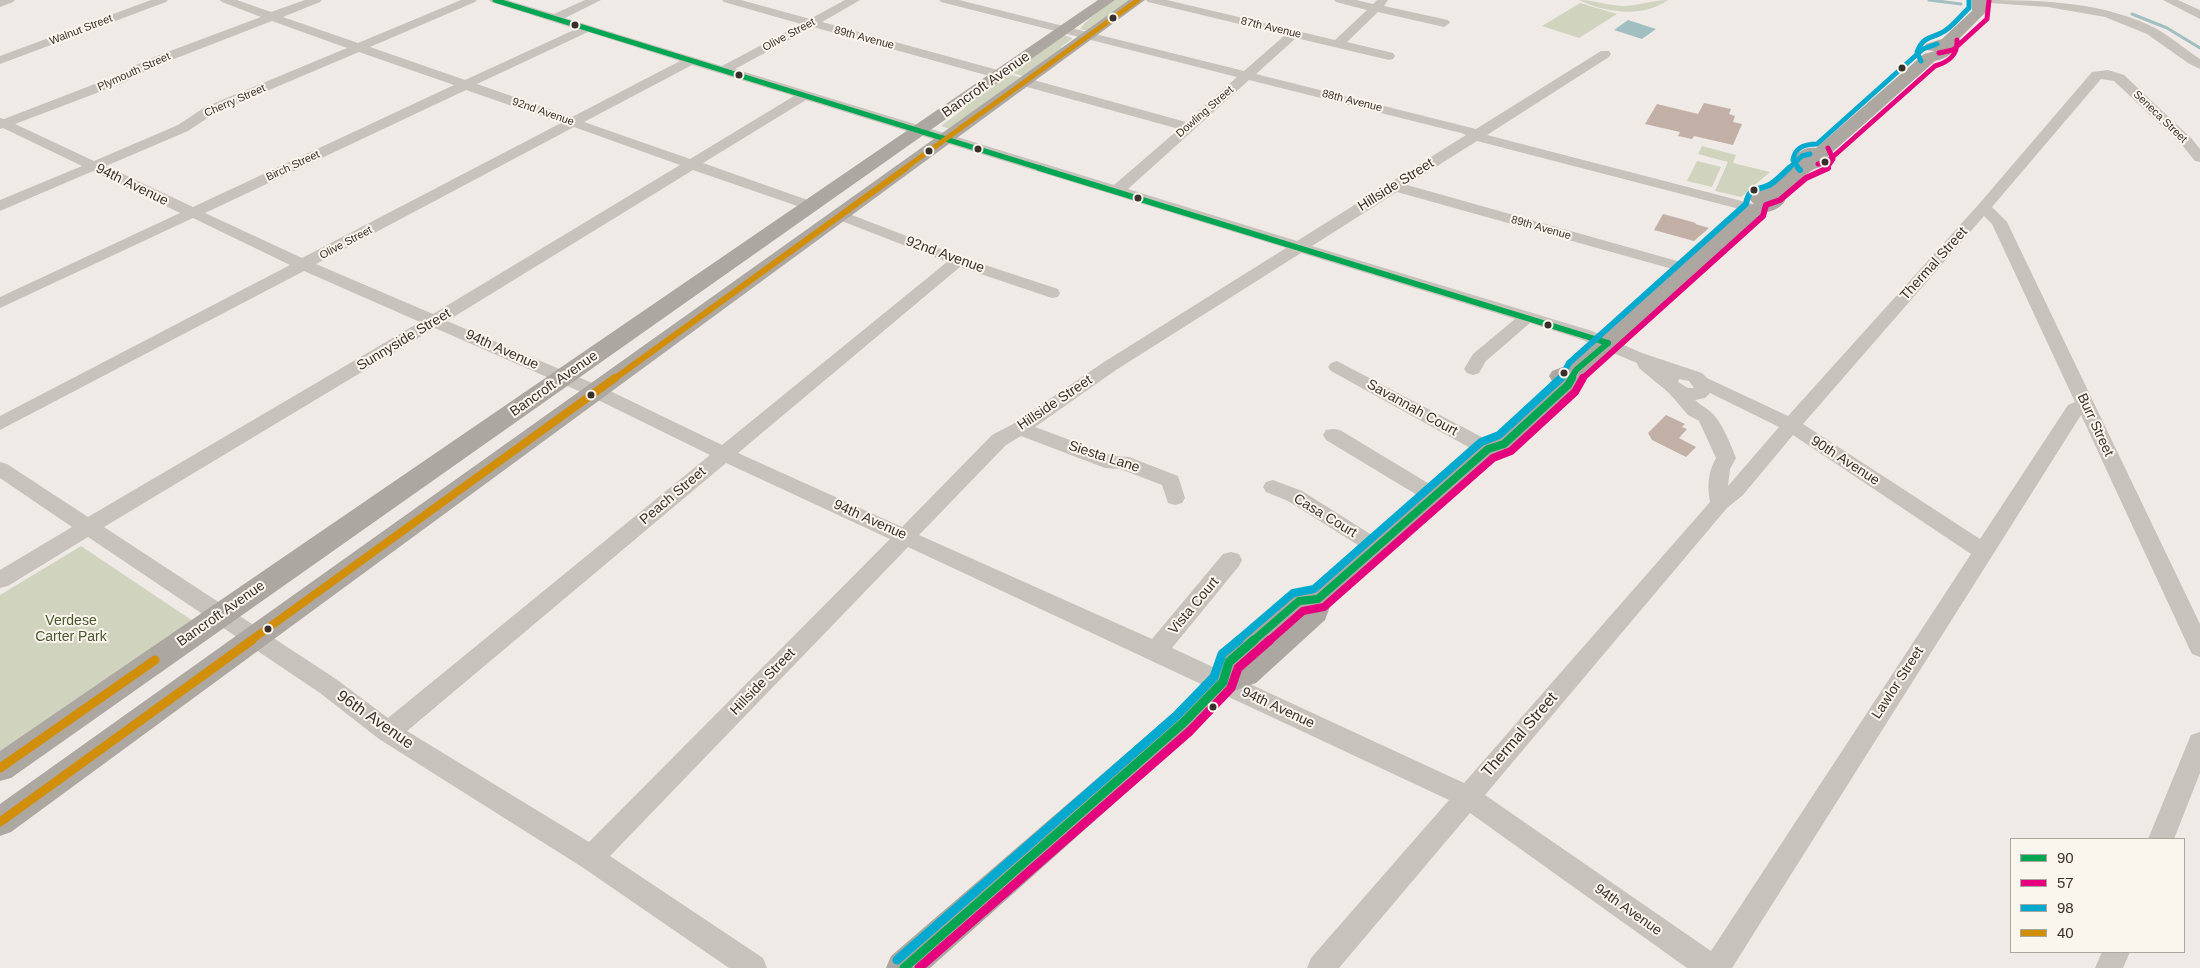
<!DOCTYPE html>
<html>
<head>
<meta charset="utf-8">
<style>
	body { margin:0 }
	#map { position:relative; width:2200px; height:968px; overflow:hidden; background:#efeae5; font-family:Arial,sans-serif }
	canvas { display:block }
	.legend { position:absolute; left:2010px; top:838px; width:175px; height:115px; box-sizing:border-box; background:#faf5ed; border:1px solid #ada69f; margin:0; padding:6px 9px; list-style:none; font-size:15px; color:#3a302b }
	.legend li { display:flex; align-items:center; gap:10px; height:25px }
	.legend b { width:25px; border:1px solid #ada69f }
</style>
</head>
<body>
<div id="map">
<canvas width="2200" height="968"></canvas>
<ul class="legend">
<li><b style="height:6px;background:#00a651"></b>90</li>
<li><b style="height:6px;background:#e5007d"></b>57</li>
<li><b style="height:6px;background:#00a9ce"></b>98</li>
<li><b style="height:6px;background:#d18e09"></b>40</li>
</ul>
</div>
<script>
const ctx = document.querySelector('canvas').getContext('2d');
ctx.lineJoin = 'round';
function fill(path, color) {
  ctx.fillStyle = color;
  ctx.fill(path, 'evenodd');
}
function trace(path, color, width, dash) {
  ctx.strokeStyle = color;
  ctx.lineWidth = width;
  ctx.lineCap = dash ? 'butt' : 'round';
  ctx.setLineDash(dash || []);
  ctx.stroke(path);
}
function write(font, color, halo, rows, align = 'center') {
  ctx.font = font + ' Arial,sans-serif';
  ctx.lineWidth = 4;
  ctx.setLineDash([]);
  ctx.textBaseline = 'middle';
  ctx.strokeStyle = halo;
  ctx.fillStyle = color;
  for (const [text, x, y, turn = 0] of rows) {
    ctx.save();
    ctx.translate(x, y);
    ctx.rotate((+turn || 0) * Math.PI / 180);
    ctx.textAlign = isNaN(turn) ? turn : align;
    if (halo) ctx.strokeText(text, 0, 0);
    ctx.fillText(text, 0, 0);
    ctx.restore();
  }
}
fill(new Path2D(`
	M1114,0h19l-44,31 -9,-2c8,-11 23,-21 34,-29z
	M1579,0c15,0 28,5 43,6 16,0 30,-6 46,-6 -25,18 -62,13 -89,0z
	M1580,3l37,11 -38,24 -37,-12z
	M1064,35l8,3v1l-11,8v4l-36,26 -15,-5z
	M1008,74l15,4 -72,51 -10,-3 24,-18 3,-5z
	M1702,146l34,9 -3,8 37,9 -29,25 -26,-6 13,-29 -30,-8z
	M1697,161l24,6 -9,20 -25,-6z
	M81,546l115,77 -196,134v-162z`), '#d0d4bf');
fill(new Path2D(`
	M1628,20l28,9 -14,10 -28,-9z`), '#a1bfc0');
trace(new Path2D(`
	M1929,0l32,4
	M2132,14l35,14 33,20`), '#a1bfc0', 3);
fill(new Path2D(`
	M1704,103l27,6 -2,5 6,2 -2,6 9,2 -9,21 -39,-9 -2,3 -14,-3 2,-4 -35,-8 12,-20 41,10z
	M1663,214l33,9 -1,1 14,4 -15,13 -40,-11z
	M1666,415l19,9 -3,3 5,2 -8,9 17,9 -10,10 -34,-17 -4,-7z`), '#c2b0a7');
fill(new Path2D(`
	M0,0h15l-2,2 -13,5z
	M151,0h17l-2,2 -166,62v-8z
	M220,0h17l34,12 34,-12h17l-2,2 -37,15 75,26 103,-43h16l-2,2 -105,45 95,33 111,-51 -85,-27 -2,-2h18l47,14 31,-14h16l-36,18 157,48 79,-42 -77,-22 -2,-2h19l69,19 35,-19h15l-38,22 183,50 1,3 -6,4 -187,-52 -78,42 379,116 65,-56 -159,-44 -2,-3 2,-3h10l156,43 51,-45 -296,-75 -2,-2h20l285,71 41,-36 -137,-33 -2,-2h21l168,40 32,-30 -31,-8 -2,-2h22l17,4 4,-4h11l-4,6 64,14 2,3 -6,4 -66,-15 -31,30 46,11 2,3 -2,3 -4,1 -93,-22 -40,36 220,55 125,-78h8l2,3 -2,3 -122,78 274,71 3,3 -3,3h-10l-274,-71 -70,44 288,81 2,3 -2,3h-12l-286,-80 -85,54 280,85 50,22 60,20 5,5 81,38 191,-212 113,-132 16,-2 16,5 68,64 8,10v13l-5,-1 -13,-16 -68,-64 -13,-2 -109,128 15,15 193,402v33l-8,-3 -3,-6 -108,-233 -349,553h-45l-217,-155 -131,155h-32l4,-10 138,-158 -541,-253 -298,309 153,102 4,10h-38l-147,-101 -203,-128 -59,-46 -232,-156 -80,49 -8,2v-18l72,-43 -72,-49v-16l7,2 81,53 332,-195 -116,-51 -304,159v-14l290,-151 -97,-47 -193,90v-11l180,-84 -87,-42 -93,40v-11l82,-34 -79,-38 -3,1v-11l4,1 109,-42 33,-17 115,-43 -39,-15zM272,21l75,27 -142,59 -27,18 -84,36 -79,-37 108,-41 33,-17zM588,32l92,29 -108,56 -95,-33zM359,52l95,33 -261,122 -87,-41 82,-35 27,-18zM692,65l102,31 -104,63 -106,-37zM1249,80l212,53 5,2 -169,106 -169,-52zM466,90l95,33 -259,135 -97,-45zM806,100l480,148 -182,114 -91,62 -21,11 -90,92 -164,-74 222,-186 92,31 6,-1 2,-4 -2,-4 -94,-31 -120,-46h-10l-3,3 3,3 113,44 -225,183 -118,-57 -157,-67 246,-151 113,39h10l3,-3 -3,-3 -113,-40zM574,127l106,38 -247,149 -117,-50zM1984,216l8,8 83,178 -7,3 -88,134 -177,-115zM1301,253l214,66 -42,35 -9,15 3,4 6,2 6,-2 7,-12 44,-38 50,16 57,24 2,5 30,25 19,22 11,6 17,37c-8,14 -9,28 -6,44l-246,281 -292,-135 67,-82 3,-6 -3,-6 -8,-2 -8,2 -71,85 -233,-104 87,-90 15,-9 84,32 15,1 42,16 6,18 7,2 7,-2 3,-5 -7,-22 -49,-19 -16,-1 -78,-29 81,-57zM435,328l155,68 120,59 -322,263 -52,-39 -232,-152zM1679,379l10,2 5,7h-6l-10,-6zM1710,393l69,34 -51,59 2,-17 6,-11c-6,-15 -12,-31 -22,-43 -5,-6 -13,-9 -19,-15l10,-2zM1793,435l178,119 -260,397 -226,-156 242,-287 16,-13zM726,463l164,76 -301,303 -182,-111z
	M1973,0c60,0 121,0 176,25 19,9 34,23 51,34v10l-12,-6 -41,-29 -42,-17 -57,-10 -73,-5z
	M2163,0h15l22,10v9z
	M1337,361l158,83 3,5 -3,5 -7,2 -7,-2 -150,-83 -3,-4 3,-4z
	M1333,429l7,1 101,61 3,5 -3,5 -7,2 -7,-2 -101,-61 -3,-5 3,-5z
	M1273,480l29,11 81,51 4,5 -4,5 -7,3 -7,-3 -81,-51 -22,-9 -3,-5 3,-5z
	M2200,732v41l-26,66h-26l40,-97 3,-7z
	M2102,952h28l-7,16h-28z`), '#c8c2bd');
fill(new Path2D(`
	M1098,0h17l-1104,778 -11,3v-30z
	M1129,0h16l-1134,832 -11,4v-32z
	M1972,0h14v12l-31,31 1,5c-6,8 -12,11 -21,13l-107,95 3,4c-6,8 -13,6 -20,11 -10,7 -18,16 -27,24l1,6c-5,8 -13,10 -22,12l-178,161 -9,16 -63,60 -16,5 -166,149 -6,16 -69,63 -23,8 -39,41 -264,236h-44l5,-12 281,-242 38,-38 9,-22 70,-60 22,-5 168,-146 16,-5 62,-56 -5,-1 -3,-5 3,-5 16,-6 181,-160 5,-1 -5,-5 7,-7 12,-3 30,-26 -4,-5c6,-8 12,-11 22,-10l108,-94 11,-3 -9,-1 -2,-3 2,-3 16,-5 30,-28z`), '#ada7a2');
trace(new Path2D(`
	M495,0l548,169`), '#00a651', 5);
trace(new Path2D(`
	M1039,168l569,175
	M1571,379l5,-9 32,-27`), '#00a651', 6);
trace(new Path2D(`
	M1253,641l46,-40 19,-2 170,-150 16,-5 64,-59 4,-7`), '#00a651', 8);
trace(new Path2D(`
	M904,968l279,-245 40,-41 6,-20 25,-22`), '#00a651', 9);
trace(new Path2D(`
	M1939,53l14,-3 34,-31 2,-19
	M1818,164l9,-2 108,-96c14,-4 23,-11 22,-26
	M1826,169l7,-10 -5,-11`), '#e5007d', 5);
trace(new Path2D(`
	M1582,379l181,-163 3,-11 14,-5 26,-22 22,-10`), '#e5007d', 6);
trace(new Path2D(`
	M1269,641l34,-30 21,-4 169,-149 18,-7 64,-59 8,-14`), '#e5007d', 8);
trace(new Path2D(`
	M919,968l271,-237 41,-43 7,-20 32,-28`), '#e5007d', 9);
trace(new Path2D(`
	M1921,61l-4,-9c6,-15 12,-13 24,-19 10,-4 20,-18 28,-25v-8
	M1788,169l14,-13 8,-2
	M1799,169l-6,-9c2,-13 12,-16 24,-16l106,-95 14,-5`), '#00a9ce', 5);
trace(new Path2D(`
	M1798,168l2,2
	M1560,379l9,-16 177,-159c4,-20 13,-12 25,-20 7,-5 13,-11 18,-16`), '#00a9ce', 6);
trace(new Path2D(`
	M1237,641l56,-48 21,-4 167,-147 18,-7 62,-57`), '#00a9ce', 8);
trace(new Path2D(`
	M897,960l279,-244 38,-39 8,-23 17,-14`), '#00a9ce', 9);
trace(new Path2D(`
	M904,169l234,-169`), '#d18e09', 5);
trace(new Path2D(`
	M614,379l292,-211`), '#d18e09', 6);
trace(new Path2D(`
	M250,641l365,-263`), '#d18e09', 8);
trace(new Path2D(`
	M0,768l155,-108
	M0,822l252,-182`), '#d18e09', 9);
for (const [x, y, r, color] of [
	[1113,18,4.5,"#3a302b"],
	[575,25,4.5,"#3a302b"],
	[1902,68,4.5,"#3a302b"],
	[739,75,4.5,"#3a302b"],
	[978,149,4.5,"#3a302b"],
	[929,151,4.5,"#3a302b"],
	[1825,162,4.5,"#3a302b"],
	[1754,190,4.5,"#3a302b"],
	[1138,198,4.5,"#3a302b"],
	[1548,325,4.5,"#3a302b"],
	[1564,373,4.5,"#3a302b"],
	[591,395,4.5,"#3a302b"],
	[268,629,4.5,"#3a302b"],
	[1213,707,4.5,"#3a302b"]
]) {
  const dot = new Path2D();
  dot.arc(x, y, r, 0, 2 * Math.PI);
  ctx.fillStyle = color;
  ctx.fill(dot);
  trace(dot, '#faf5ed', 2);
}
write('11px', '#3a302b', '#faf5ed', [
	["87th Avenue",1271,28,13],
	["Walnut Street",81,30,-21],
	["Olive Street",789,35,-28],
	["89th Avenue",864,38,15],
	["Plymouth Street",134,72,-24],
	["Cherry Street",235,101,-24],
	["88th Avenue",1352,101,14],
	["92nd Avenue",543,112,19],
	["Dowling Street",1205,112,-41],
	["Seneca Street",2160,117,44],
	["Birch Street",293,166,-25],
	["89th Avenue",1541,228,16],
	["Olive Street",346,243,-28]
]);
write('14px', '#3a302b', '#faf5ed', [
	["Bancroft Avenue",986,85,-35],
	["94th Avenue",132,185,26],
	["Hillside Street",1396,185,-32],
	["92nd Avenue",945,255,20],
	["Thermal Street",1934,264,-48],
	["Sunnyside Street",404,340,-31],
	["94th Avenue",502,350,24],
	["Bancroft Avenue",554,384,-35],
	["Hillside Street",1055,403,-34],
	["Savannah Court",1412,408,29],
	["Burr Street",2095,425,65],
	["Siesta Lane",1104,457,18],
	["90th Avenue",1845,461,33],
	["Peach Street",673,496,-40],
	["Casa Court",1325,516,31],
	["94th Avenue",870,520,24],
	["Vista Court",1194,606,-50],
	["Bancroft Avenue",221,614,-35],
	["Hillside Street",763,682,-46],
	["Lawlor Street",1898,683,-57],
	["94th Avenue",1278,708,25],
	["94th Avenue",1628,910,35]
]);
write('14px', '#48582f', '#faf5ed', [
	["Verdese",71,621],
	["Carter Park",71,637]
]);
write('16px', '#3a302b', '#faf5ed', [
	["96th Avenue",375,720,35],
	["Thermal Street",1520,735,-49]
]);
</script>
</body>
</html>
